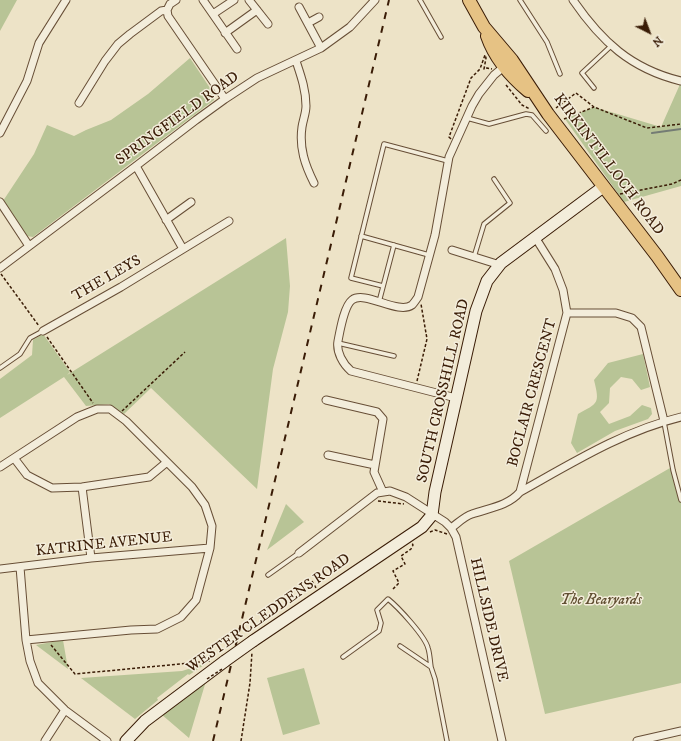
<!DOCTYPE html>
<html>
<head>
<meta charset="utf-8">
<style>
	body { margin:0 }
	#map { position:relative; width:681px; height:741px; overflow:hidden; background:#ede3c7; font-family:"IM FELL DW Pica",serif }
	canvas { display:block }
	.north { position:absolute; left:629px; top:12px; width:40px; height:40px; -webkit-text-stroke:3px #f3eddb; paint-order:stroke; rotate:138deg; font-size:11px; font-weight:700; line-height:16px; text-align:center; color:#3a1c06 }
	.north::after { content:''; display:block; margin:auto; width:14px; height:18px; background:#3a1c06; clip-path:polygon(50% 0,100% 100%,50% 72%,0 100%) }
</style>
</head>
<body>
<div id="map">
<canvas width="681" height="741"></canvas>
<div class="north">N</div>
</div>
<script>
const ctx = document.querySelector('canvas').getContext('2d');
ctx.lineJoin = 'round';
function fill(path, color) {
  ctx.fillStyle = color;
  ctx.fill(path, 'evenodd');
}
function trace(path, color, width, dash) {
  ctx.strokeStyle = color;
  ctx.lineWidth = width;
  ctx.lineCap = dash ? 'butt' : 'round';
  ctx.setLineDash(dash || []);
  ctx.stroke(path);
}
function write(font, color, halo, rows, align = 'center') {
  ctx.font = font + ' "IM FELL DW Pica",serif';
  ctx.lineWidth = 3;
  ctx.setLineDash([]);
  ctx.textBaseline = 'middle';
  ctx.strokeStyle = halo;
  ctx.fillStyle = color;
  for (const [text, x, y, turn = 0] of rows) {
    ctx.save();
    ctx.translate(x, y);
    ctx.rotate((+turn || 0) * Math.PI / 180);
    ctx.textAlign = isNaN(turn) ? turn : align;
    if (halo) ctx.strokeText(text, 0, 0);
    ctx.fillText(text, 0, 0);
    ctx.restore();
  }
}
fill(new Path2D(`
	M0,0h17l-17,31z
	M190,58l24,36v6l-181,137 -6,-1 -24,-35 31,-47 13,-29 27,11 12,-6 25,-10 37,-26z
	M681,82v104l-57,16 -59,-83 29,-12 67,20z
	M286,238l4,48 -2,26 -15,57 -16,120 -106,-101 -27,26 -15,-10 -23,2 -22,-29 -64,41v-39l32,-24 1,-15 10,-6 27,38 -3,3z
	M643,354l7,33 -9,3 -9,-11 -11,-2 -11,11 -1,15 -9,9 9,12 21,-8 12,-11 9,3 1,6 -4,5 -33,12 -38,22 -6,-10 7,-29c20,-11 22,-10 16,-34l14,-17z
	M670,468l11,30v185l-136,31 -36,-153z
	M286,504l18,18 -37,28z
	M63,640l5,29 -32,-24z
	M207,663l-18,12 -1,-1 -31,24 1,2 -23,19 -54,-41 101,-7z
	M304,668l16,56 -37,11 -16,-57z
	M206,681l-17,57 -28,-24z`), '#b8c496');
trace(new Path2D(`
	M652,133l29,-4`), '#747c74', 2);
const lane = new Path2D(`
	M420,0l21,37
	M520,0l27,42 13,32
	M594,88l-12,-15 29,-27
	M467,118l22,6 37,-10 6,1 14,16
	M361,236l68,19
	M474,257l10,-33 26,-21 -16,-24
	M383,286l-32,-8 33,-134 64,17
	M379,302l15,-57
	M338,343l56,13
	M0,368l20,-14 10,-16 13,-7
	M664,422l9,48 8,30
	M268,575l31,-22
	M400,646l31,21 4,12 12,62
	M343,657l36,-26 2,-8 -4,-13 11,-11c10,8 37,37 40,49 2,6 2,13 3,19`);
const street = new Path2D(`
	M203,0l34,49
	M249,0l19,24
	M573,0c28,41 58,69 108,81
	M299,7l22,41
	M167,10l1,6 57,83
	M167,10l3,-6 6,-4
	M213,14l21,-14
	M308,23l11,-6
	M225,33l32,-23
	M296,61c5,15 10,29 10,45 0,7 -3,14 -4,21 -3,21 3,38 12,56
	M79,103l26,-42 13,-17 12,-10 31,-23 6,-1
	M0,133l27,-52 12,-38 27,-43
	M136,166l47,83
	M0,202l29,44
	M166,220l25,-18
	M452,250l48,15
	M0,268l136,-102 60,-46 29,-21 32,-21 64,-30 29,-21 25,-27
	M567,313h49l16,5 9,9 23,94
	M43,331l78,-44 108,-66
	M456,398l-105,-27c-8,-7 -15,-19 -13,-30 2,-10 6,-35 14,-41 13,-10 46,15 60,5 2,-2 4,-5 6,-8l17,-62 14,-78 23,-51 7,-12 15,-19 12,-10
	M326,400l51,12 6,7 -9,53 9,20
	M328,455l47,10
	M14,458l13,17 25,13 30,-1 67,-10 18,-15
	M0,467l77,-50 20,-8h13l16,12 66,66 13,18 7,21 -2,22 -14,52 -15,17 -24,12 -26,1 -105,10
	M82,487l9,71
	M520,492l47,-179 -4,-23 -8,-21 -20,-32
	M451,528c7,-5 14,-12 21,-14 17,-6 36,-8 48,-22 52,-29 103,-61 161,-75
	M299,553l78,-60 13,-2 16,6 39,25 6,6 5,9 46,204
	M20,567l6,73 4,21 8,22 27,27 42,31
	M0,569l91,-11 119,-10
	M45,741l20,-31
	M637,741l44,-10`);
const secondary = new Path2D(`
	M253,641l169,-114 10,-12 3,-23 41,-181 11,-30 14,-18 102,-76
	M126,741l19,-20 80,-60`);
const primary = new Path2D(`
	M469,0l15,27 28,33 36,54 109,142 24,34
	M487,36c8,23 23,40 41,55`);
trace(lane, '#674e36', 5.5);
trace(street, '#674e36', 9);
trace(secondary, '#3a1c06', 13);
trace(primary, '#3a1c06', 14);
trace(new Path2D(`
	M506,85l16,20 8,4
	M556,108l20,-15 18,14 53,21 34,-4
	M564,119l30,-12
	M451,139l-2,-2 22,-59 9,-9 5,-14 1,3 -2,11 3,-1 5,1
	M620,194l52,-10 9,-4
	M1,274l38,52
	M47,337l46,66
	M417,381l10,-42 -6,-35
	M122,411l63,-59
	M378,501l26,3
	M430,532l5,-2 12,4
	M312,581l4,7
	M393,589l6,-6 -6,-12 12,-7 -4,-8 10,-7 2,-4 -1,-2
	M51,645l24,29 136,-13
	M241,741l9,-58 2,-31`), '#3a1c06', 1.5, [3, 2]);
trace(lane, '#f3eddb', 3.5);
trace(street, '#f3eddb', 7);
trace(secondary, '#f3eddb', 11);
trace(primary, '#e6c284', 12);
trace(new Path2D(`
	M213,741l176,-741`), '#3a1c06', 2, [7, 7]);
const secondaryBridge = new Path2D(`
	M225,661l28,-20`);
trace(secondaryBridge, '#3a1c06', 13, []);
trace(new Path2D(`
	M207,679l15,-10`), '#3a1c06', 1.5, [3, 2]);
trace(secondaryBridge, '#f3eddb', 11);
write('15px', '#3a1c06', '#f3eddb', [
	["SPRINGFIELD ROAD",178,119,-36],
	["KIRKINTILLOCH ROAD",608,165,53],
	["THE LEYS",107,279,-30],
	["SOUTH CROSSHILL ROAD",444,391,-77],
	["BOCLAIR CRESCENT",533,393,-75],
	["KATRINE AVENUE",104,545,-6],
	["WESTER CLEDDENS ROAD",269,614,-35],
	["HILLSIDE DRIVE",488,620,77]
]);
write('italic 15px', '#604e31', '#f3eddb', [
	["The Bearyards",601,601]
]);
</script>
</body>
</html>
